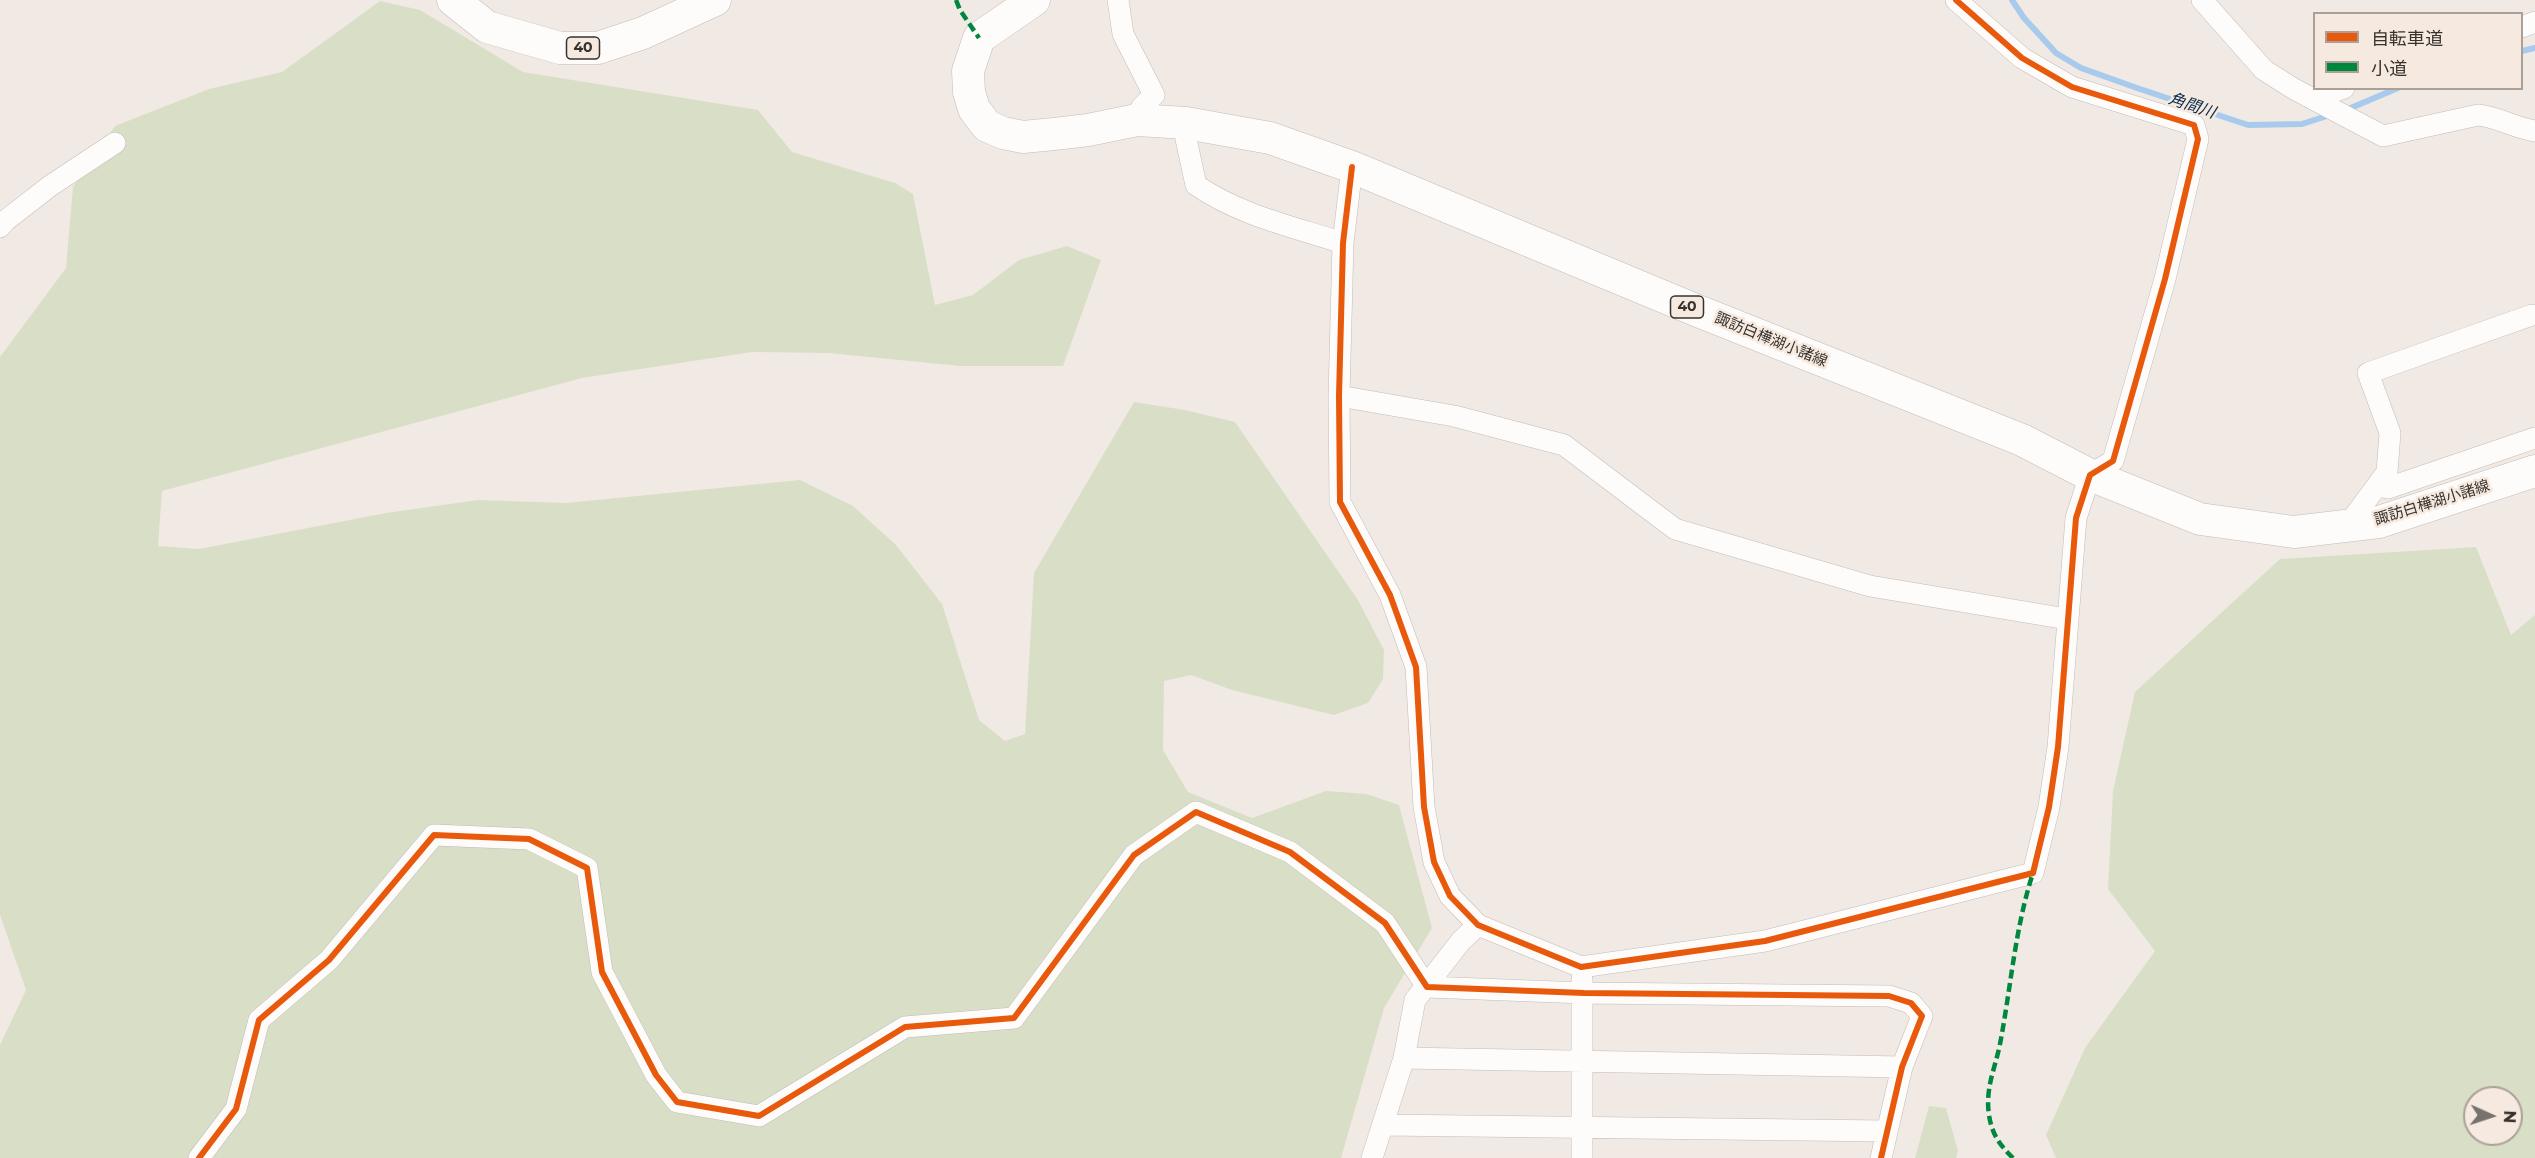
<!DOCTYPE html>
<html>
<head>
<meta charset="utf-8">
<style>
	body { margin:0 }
	#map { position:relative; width:2535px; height:1158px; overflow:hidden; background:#f1eae4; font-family:Montserrat,"Noto Sans JP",sans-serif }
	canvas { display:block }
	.legend { position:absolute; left:2313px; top:12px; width:210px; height:78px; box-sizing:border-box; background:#f6e9df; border:2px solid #aaa098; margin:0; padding:8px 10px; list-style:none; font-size:18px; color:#37322e }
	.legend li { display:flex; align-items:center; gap:12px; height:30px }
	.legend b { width:30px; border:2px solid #aaa098 }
	.north { position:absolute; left:2463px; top:1086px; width:60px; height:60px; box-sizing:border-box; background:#f6e9df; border:2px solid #aaa098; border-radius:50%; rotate:93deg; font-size:16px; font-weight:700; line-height:24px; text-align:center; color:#37322e }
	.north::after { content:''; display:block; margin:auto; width:21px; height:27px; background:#78726e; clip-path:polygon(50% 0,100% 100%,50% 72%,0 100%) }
</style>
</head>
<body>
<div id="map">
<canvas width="2535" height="1158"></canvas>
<ul class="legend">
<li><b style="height:8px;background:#e8590c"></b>自転車道</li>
<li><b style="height:8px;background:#00873e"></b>小道</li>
</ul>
<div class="north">N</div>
</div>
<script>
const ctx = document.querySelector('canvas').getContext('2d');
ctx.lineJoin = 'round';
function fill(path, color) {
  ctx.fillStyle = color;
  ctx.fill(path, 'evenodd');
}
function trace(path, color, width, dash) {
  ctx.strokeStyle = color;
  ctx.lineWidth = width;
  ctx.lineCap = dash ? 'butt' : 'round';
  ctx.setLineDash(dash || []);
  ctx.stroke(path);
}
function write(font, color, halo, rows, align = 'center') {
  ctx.font = font + ' Montserrat,"Noto Sans JP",sans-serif';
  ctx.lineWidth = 5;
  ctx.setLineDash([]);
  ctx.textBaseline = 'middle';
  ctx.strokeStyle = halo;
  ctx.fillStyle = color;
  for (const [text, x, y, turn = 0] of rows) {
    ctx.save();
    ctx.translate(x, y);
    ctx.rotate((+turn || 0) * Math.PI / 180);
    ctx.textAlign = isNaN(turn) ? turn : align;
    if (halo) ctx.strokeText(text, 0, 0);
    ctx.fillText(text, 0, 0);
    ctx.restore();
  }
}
fill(new Path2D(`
	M380,1l40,9 103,62 235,38 34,42 103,31 18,11 22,111 38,-10 46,-35 48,-14 34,14 -38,106h-103l-132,-13 -76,-1 -170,26 -420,113 -4,55 41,3 187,-36 92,-13 88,3 234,-23 53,26 43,39 46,59 37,116 26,21 20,-7 9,-161 100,-171 51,8 50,12 123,178 26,50 -1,29 -15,24 -34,12 -102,-25 -41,-15 -27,6 -1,69 25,42 64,26 74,-27 41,3 32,11 33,123 -48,80 -43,150h-1341v-113l26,-55 -26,-75v-558l66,-89 7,-81 42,-61 94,-37 73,-17z
	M2476,547l35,88 24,-20v543h-479l-10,-23 39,-87 70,-97 -47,-62 5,-98 22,-99 145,-133zM2475,1098h36v36h-36z
	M1929,1106l17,2 12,43 -2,7h-41z`), '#d9dfc6');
trace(new Path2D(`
	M2012,0l12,18 32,35 25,15 56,20 111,37 54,-1 28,-9
	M2522,51l13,-3
	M2346,110l52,-22`), '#a8caec', 6);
const street = new Path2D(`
	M1118,0l5,34 31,61 -13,13 -4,12
	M2202,0l62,70 30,19 89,47 95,-21c20,2 37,13 57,16
	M2522,27l13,-5
	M2315,99l29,-11
	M1186,139l10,46c43,30 98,42 147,58
	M1352,167l-9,76 -4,153 1,106 50,93 26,72 8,140 10,55 16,34 28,29 103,42 184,-26 268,-68 16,-66 9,-60 18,-229 14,-43 23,-14 52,-182 33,-140 -4,-14 -122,-38 -50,-29 -66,-58
	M0,227l5,-6 45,-35 65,-43
	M1339,396l115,20 110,29 111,84 195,57 197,33
	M2377,486l11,2 147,-50
	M2348,525l39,-53 3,-39 -22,-60 164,-58
	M1582,979v179
	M1404,1058l498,9
	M1383,1125l504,6
	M199,1158l37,-49 23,-89 70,-60 105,-125 95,4 58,29 15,104 54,103 21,27 82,14 146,-89 109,-9 120,-163 62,-43 94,40 95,71 42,64 157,6 305,3 22,7 11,13 -20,51 -21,91
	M1372,1158l32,-100 11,-58 46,-59 17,-16`);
const primary = new Path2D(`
	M453,0l34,27 73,21h38l45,-15 72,-33
	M1034,0l-55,38 -11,33 1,21 5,17 13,17 16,7 20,4 31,-3 34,-4 49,-10 49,3 84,15 82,29 341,142 329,131 68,35 110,44 94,13 85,-10 156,-51`);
trace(street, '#c1bbb7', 22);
trace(primary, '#c1bbb7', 33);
trace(street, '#fdfcfb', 21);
trace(primary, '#fdfcfb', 32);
trace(new Path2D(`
	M956,0l4,10 19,28
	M2013,1158c-13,-13 -21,-23 -24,-43 -4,-27 6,-46 11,-71 11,-57 15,-116 33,-171`), '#00873e', 4.5, [9, 4.5]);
trace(new Path2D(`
	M1352,167l-9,76 -4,153 1,106 50,93 26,72 8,140 10,55 16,34 28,29 103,42 184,-26 268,-68 16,-66 9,-60 18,-229 14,-43 23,-14 52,-182 33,-140 -4,-14 -122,-38 -50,-29 -66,-58
	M199,1158l37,-49 23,-89 70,-60 105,-125 95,4 58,29 15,104 54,103 21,27 82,14 146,-89 109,-9 120,-163 62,-43 94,40 95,71 42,64 157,6 305,3 22,7 11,13 -20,51 -21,91`), '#e8590c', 6);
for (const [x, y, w] of [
	[583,48,33],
	[1687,307,33]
]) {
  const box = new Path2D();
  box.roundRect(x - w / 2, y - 11, w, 22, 4.5);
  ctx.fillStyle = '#f6e9df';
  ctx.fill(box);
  trace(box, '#37322e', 1.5);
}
write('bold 14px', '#37322e', null, [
	["40",583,48],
	["40",1687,307]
]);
write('15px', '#37322e', '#f6e9df', [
	["諏訪白樺湖小諸線",1771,340,22],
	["諏訪白樺湖小諸線",2432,503,-17]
]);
write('italic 16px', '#052a4b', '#f6e9df', [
	["角間川",2192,106,19]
]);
</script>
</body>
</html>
